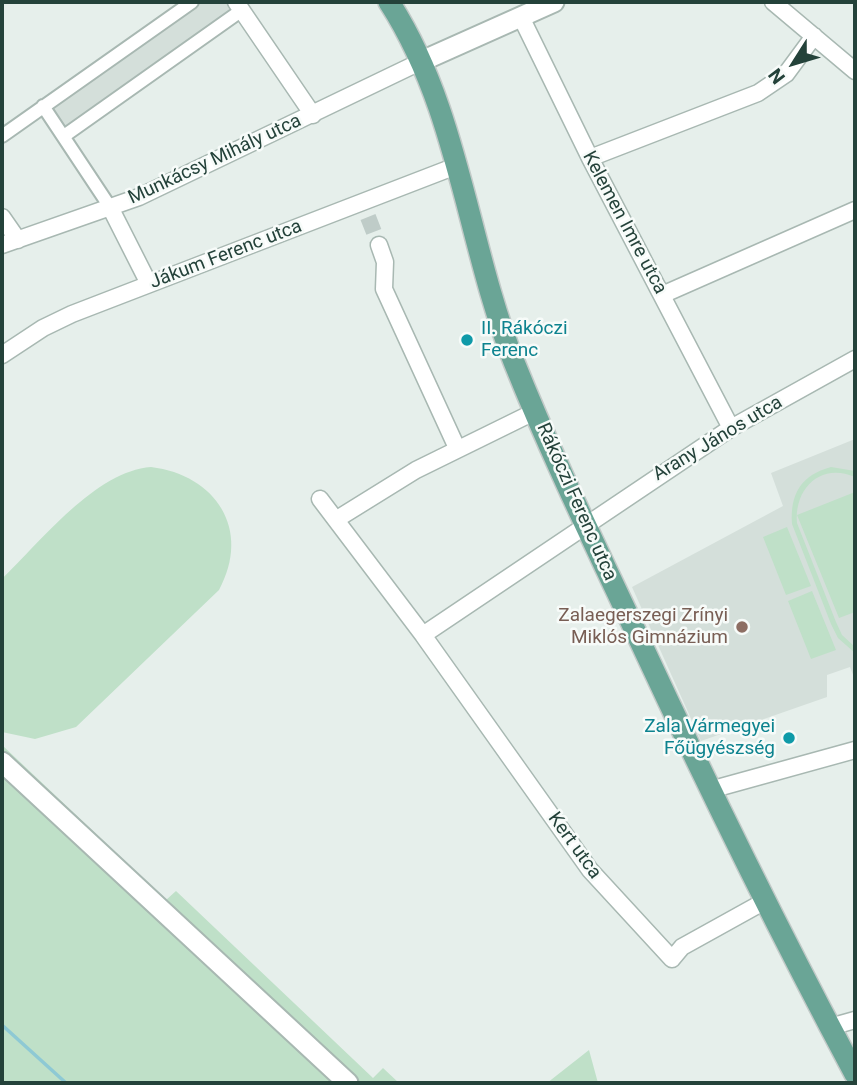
<!DOCTYPE html>
<html>
<head>
<meta charset="utf-8">
<style>
	body { margin:0 }
	#map { position:relative; width:857px; height:1085px; overflow:hidden; background:#e6efeb; font-family:Roboto,sans-serif }
	canvas { display:block }
	.frame { position:absolute; inset:0; border:4px solid #24423a; pointer-events:none }
	.north { position:absolute; left:759px; top:28px; width:70px; height:70px; -webkit-text-stroke:5px #f7fbf9; paint-order:stroke; rotate:233deg; font-size:19px; font-weight:700; line-height:28px; text-align:center; color:#24423a }
	.north::after { content:''; display:block; margin:auto; width:24px; height:32px; background:#24423a; clip-path:polygon(50% 0,100% 100%,50% 72%,0 100%) }
</style>
</head>
<body>
<div id="map">
<canvas width="857" height="1085"></canvas>
<div class="frame"></div>
<div class="north">N</div>
</div>
<script>
const ctx = document.querySelector('canvas').getContext('2d');
ctx.lineJoin = 'round';
function fill(path, color) {
  ctx.fillStyle = color;
  ctx.fill(path, 'evenodd');
}
function trace(path, color, width, dash) {
  ctx.strokeStyle = color;
  ctx.lineWidth = width;
  ctx.lineCap = dash ? 'butt' : 'round';
  ctx.setLineDash(dash || []);
  ctx.stroke(path);
}
function write(font, color, halo, rows, align = 'center') {
  ctx.font = font + ' Roboto,sans-serif';
  ctx.lineWidth = 5;
  ctx.setLineDash([]);
  ctx.textBaseline = 'middle';
  ctx.strokeStyle = halo;
  ctx.fillStyle = color;
  for (const [text, x, y, turn = 0] of rows) {
    ctx.save();
    ctx.translate(x, y);
    ctx.rotate((+turn || 0) * Math.PI / 180);
    ctx.textAlign = isNaN(turn) ? turn : align;
    if (halo) ctx.strokeText(text, 0, 0);
    ctx.fillText(text, 0, 0);
    ctx.restore();
  }
}
fill(new Path2D(`
	M197,2h29l8,12 -169,118 -18,-26z
	M855,439v241l-5,-13 -23,8v22l-126,44 -69,-154 151,-81 -12,-33z`), '#d4dfda');
fill(new Path2D(`
	M151,467c65,8 101,63 68,123l-143,137 -41,12 -33,-7v-153c39,-38 94,-108 149,-112z
	M831,467l24,4v6c-34,-15 -61,11 -58,46l39,99 6,13 13,12v6l-17,-15 -7,-14 -39,-100c-2,-30 9,-49 39,-57z
	M855,492v120l-16,6 -42,-103z
	M787,527l24,59 -25,9 -23,-58z
	M812,591l24,59 -25,9 -23,-58z
	M2,745l164,155 10,-9 197,187 10,-10 16,15h-397z
	M589,1050l9,33h-51z`), '#bfe0c8');
trace(new Path2D(`
	M2,1025l64,58`), '#8ec9d4', 3.5);
trace(new Path2D(`
	M368,217l11,28`), '#bfccc8', 16, [16, 8]);
const pedestrian = new Path2D(`
	M43,106l67,101
	M2,136l190,-134
	M64,136l178,-126`);
const minor = new Path2D(`
	M236,2l77,113
	M773,2l82,69
	M521,17l69,141 141,270
	M590,158l168,-65 28,-19 28,-38
	M110,207l39,77
	M2,217l16,23
	M2,245l137,-48 283,-136
	M379,245l6,17 -1,27 73,159
	M662,295l193,-85
	M2,355l41,-27 29,-14 384,-148
	M320,499l103,136 167,235 82,89 10,-12 83,-46
	M337,519l79,-49 120,-59
	M423,635l308,-207 124,-69
	M710,790l145,-40
	M830,1027l25,-7`);
const tertiary = new Path2D(`
	M422,61l132,-59
	M2,762l346,321`);
const primary = new Path2D(`
	M389,2c70,108 78,241 125,360 38,95 83,187 126,279 68,146 139,291 215,433`);
trace(pedestrian, '#a8b8b2', 16);
trace(minor, '#a8b8b2', 19);
trace(tertiary, '#a8b8b2', 23);
trace(primary, '#c2cac8', 24);
trace(pedestrian, '#fff', 12);
trace(minor, '#fff', 16);
trace(tertiary, '#fff', 19);
trace(primary, '#6aa596', 21);
for (const [x, y, r, color] of [
	[467,340,7,"#0f9aa8"],
	[742,627,7,"#8d6e63"],
	[789,738,7,"#0f9aa8"]
]) {
  const dot = new Path2D();
  dot.arc(x, y, r, 0, 2 * Math.PI);
  ctx.fillStyle = color;
  ctx.fill(dot);
  trace(dot, '#f7fbf9', 2.5);
}
write('19px', '#24423a', '#f7fbf9', [
	["Munkácsy Mihály utca",215,160,-25],
	["Kelemen Imre utca",624,223,62],
	["Jákum Ferenc utca",226,255,-21],
	["Arany János utca",718,439,-31],
	["Rákóczi Ferenc utca",576,502,66],
	["Kert utca",574,846,54]
]);
write('19px', '#0d838f', '#f7fbf9', [
	["II. Rákóczi",481,329],
	["Ferenc",481,351],
	["Zala Vármegyei",775,727,"right"],
	["Főügyészség",775,749,"right"]
], 'left');
write('19px', '#785e54', '#f7fbf9', [
	["Zalaegerszegi Zrínyi",728,616],
	["Miklós Gimnázium",728,638]
], 'right');
</script>
</body>
</html>
